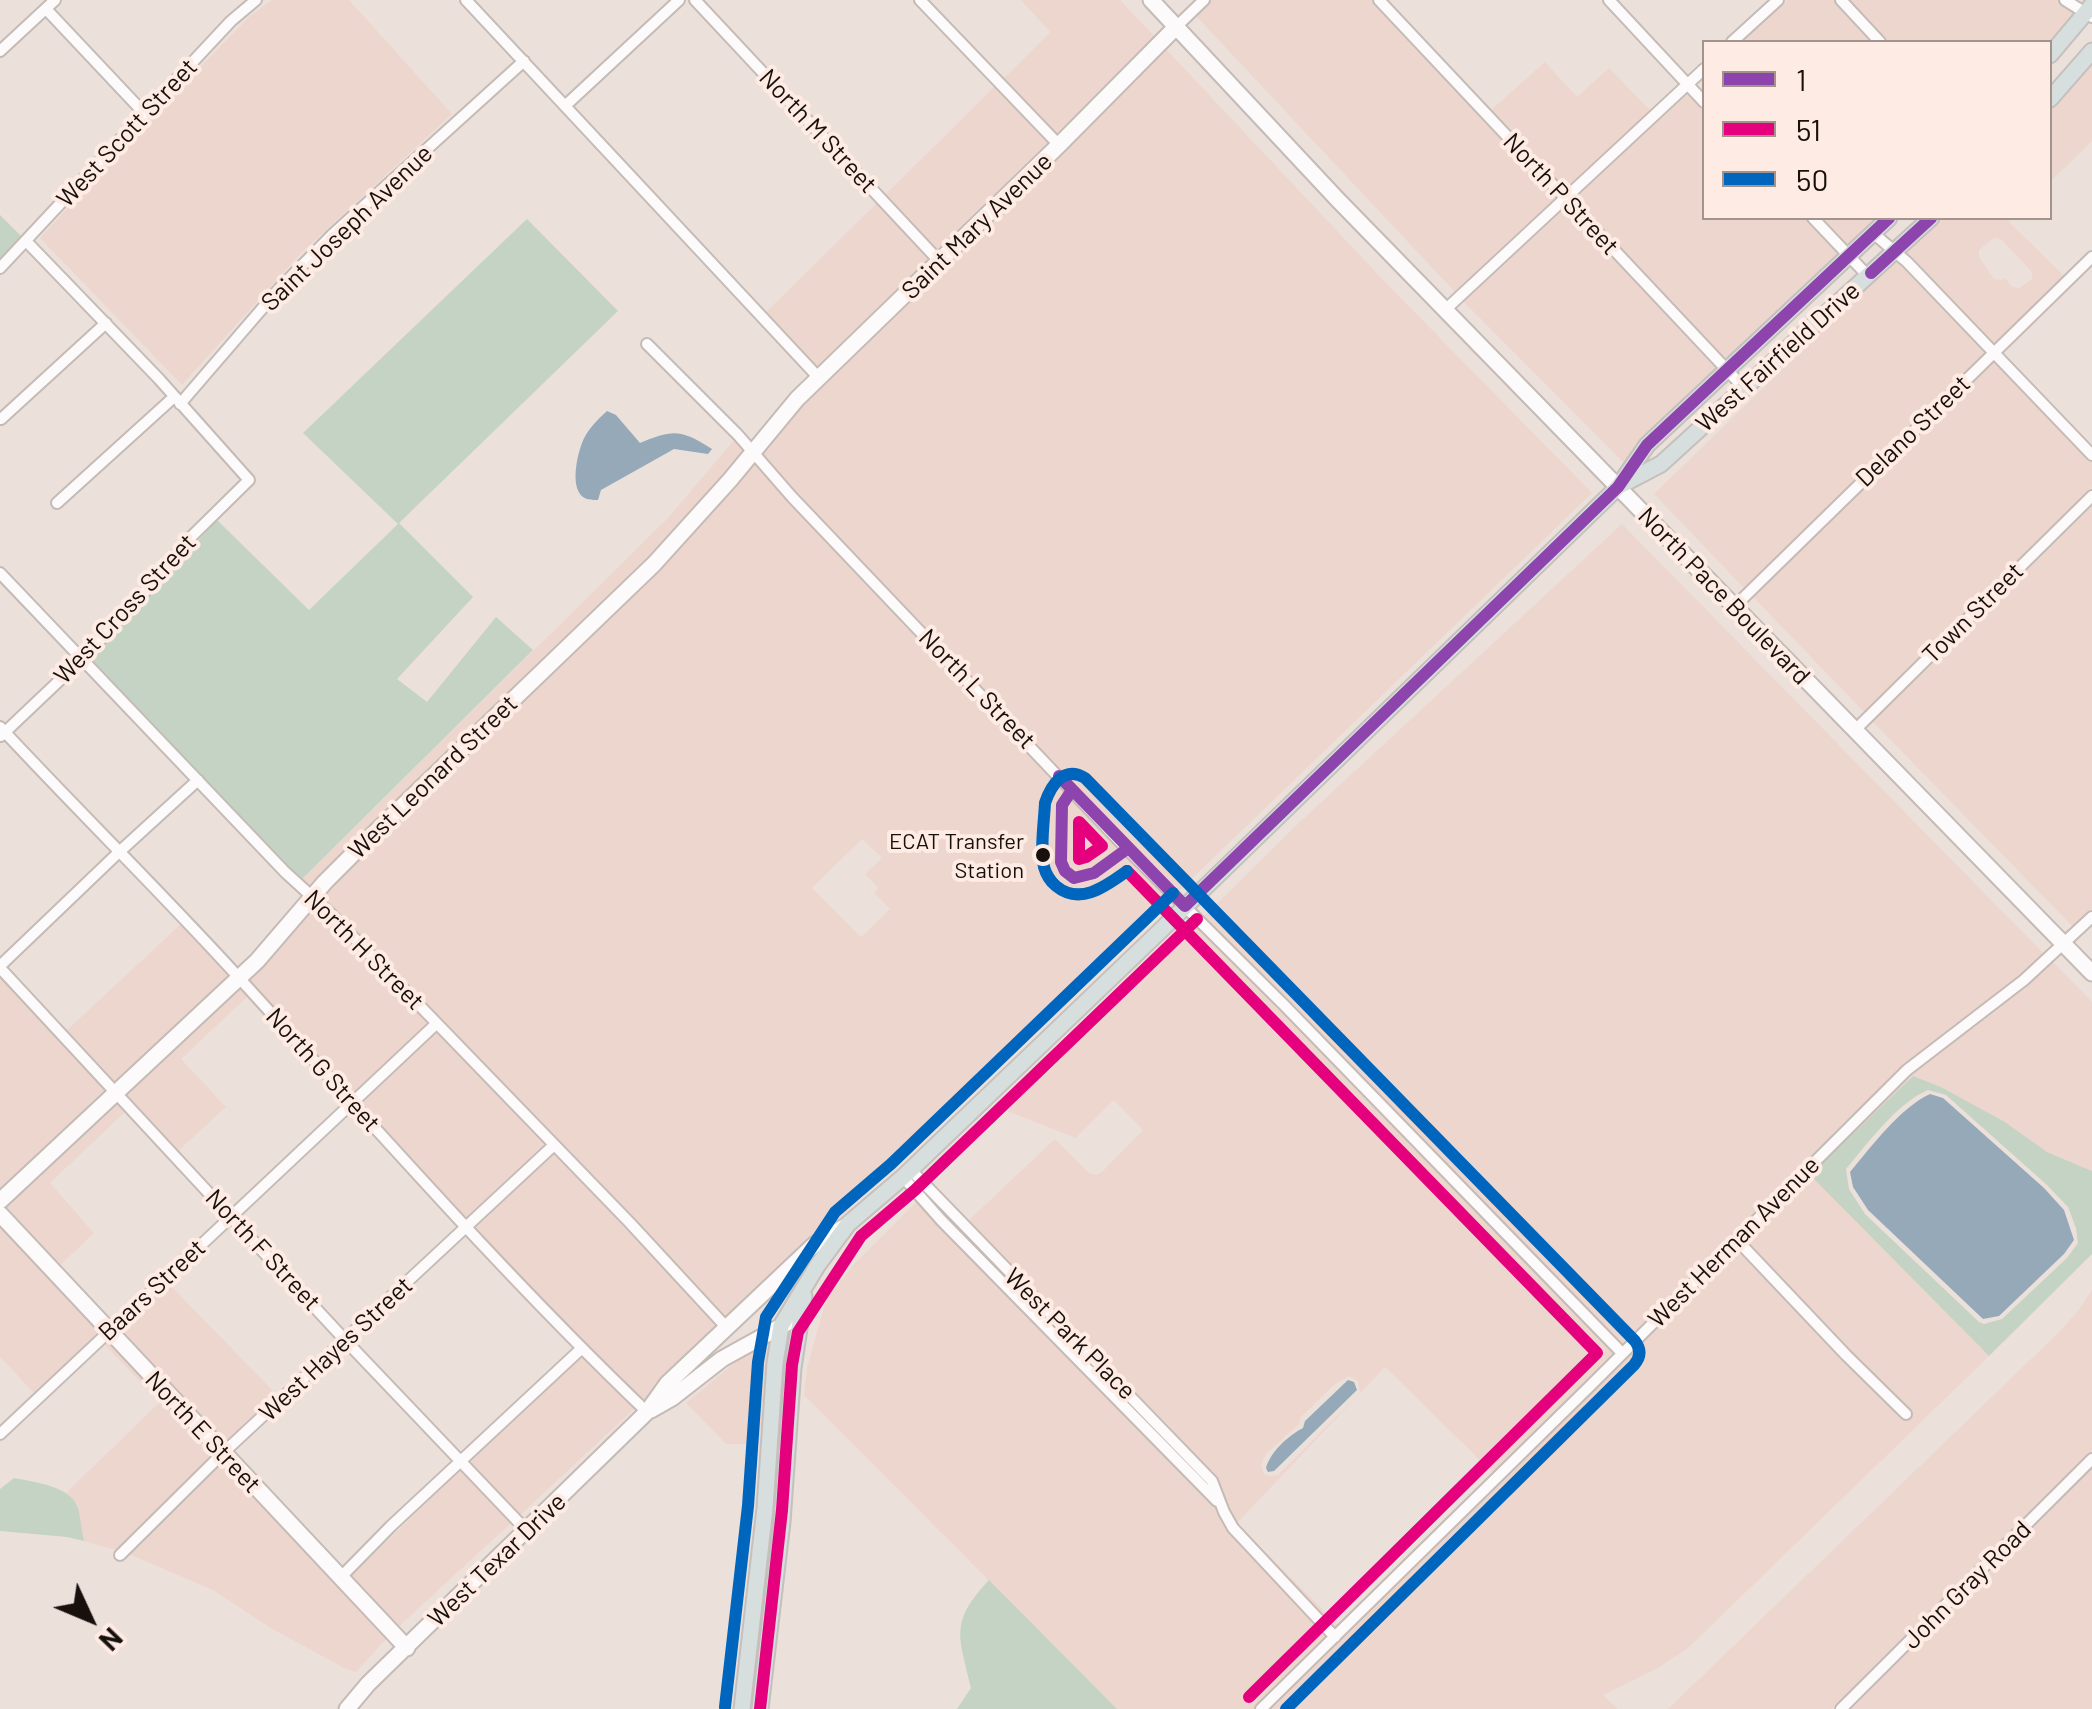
<!DOCTYPE html>
<html>
<head>
<meta charset="utf-8">
<style>
	body { margin:0 }
	#map { position:relative; width:2092px; height:1709px; overflow:hidden; background:#ece0db; font-family:Barlow,sans-serif }
	canvas { display:block }
	.legend { position:absolute; left:1702px; top:40px; width:350px; height:180px; box-sizing:border-box; background:#feebe3; border:2px solid #a2938d; margin:0; padding:12px 18px; list-style:none; font-size:30px; color:#18100c }
	.legend li { display:flex; align-items:center; gap:20px; height:50px }
	.legend b { width:50px; border:2px solid #a2938d }
	.north { position:absolute; left:40px; top:1569px; width:100px; height:100px; -webkit-text-stroke:8px #feebe3; paint-order:stroke; rotate:134deg; font-size:28px; font-weight:700; line-height:40px; text-align:center; color:#18100c }
	.north::after { content:''; display:block; margin:auto; width:35px; height:45px; background:#18100c; clip-path:polygon(50% 0,100% 100%,50% 72%,0 100%) }
</style>
</head>
<body>
<div id="map">
<canvas width="2092" height="1709"></canvas>
<ul class="legend">
<li><b style="height:12px;background:#8e44ad"></b>1</li>
<li><b style="height:12px;background:#e5007d"></b>51</li>
<li><b style="height:12px;background:#0065bd"></b>50</li>
</ul>
<div class="north">N</div>
</div>
<script>
const ctx = document.querySelector('canvas').getContext('2d');
ctx.lineJoin = 'round';
function fill(path, color) {
  ctx.fillStyle = color;
  ctx.fill(path, 'evenodd');
}
function trace(path, color, width, dash) {
  ctx.strokeStyle = color;
  ctx.lineWidth = width;
  ctx.lineCap = dash ? 'butt' : 'round';
  ctx.setLineDash(dash || []);
  ctx.stroke(path);
}
function write(font, color, halo, rows, align = 'center') {
  ctx.font = font + ' Barlow,sans-serif';
  ctx.lineWidth = 8;
  ctx.setLineDash([]);
  ctx.textBaseline = 'middle';
  ctx.strokeStyle = halo;
  ctx.fillStyle = color;
  for (const [text, x, y, turn = 0] of rows) {
    ctx.save();
    ctx.translate(x, y);
    ctx.rotate((+turn || 0) * Math.PI / 180);
    ctx.textAlign = isNaN(turn) ? turn : align;
    if (halo) ctx.strokeText(text, 0, 0);
    ctx.fillText(text, 0, 0);
    ctx.restore();
  }
}
fill(new Path2D(`
	M272,0h77l103,114 -152,140 -118,131 -142,-147 99,-108 111,-114z
	M1021,0h99l36,38 -98,99 -55,-58 47,-47z
	M1212,0h159l186,198 -102,94 -259,-276z
	M1787,0h47l39,42h-132z
	M1848,0h209l18,13 -25,33v-4h-163z
	M1164,47l222,236 206,210 -414,399 -47,-47 -372,-391 41,-49z
	M1545,62l32,35 32,-29 42,43 -86,80 -75,-80z
	M2092,65v76l-42,41v-73z
	M995,86l56,59 -112,109 -54,-59z
	M1688,92l16,17v109h102l33,34 -114,111 -152,-163z
	M877,203l55,58 -113,108 -53,-57z
	M1565,207l153,163 -95,92 -160,-161z
	M1820,218h55l-29,27z
	M1940,218h73l-4,4 55,54 -71,70 -91,-93zM1994,238l7,1 31,33v7l-13,9 -7,-1 -7,-9 -4,2 -7,-1 -15,-22v-7z
	M1895,260l90,93 -241,235 -90,-94z
	M1994,362l98,101v24l-228,225 -111,-115z
	M735,439l10,14 -95,107 -339,329 -10,-9 367,-362z
	M753,462l366,386 51,51 -343,331 -100,90 -94,-100 -313,-323zM862,839l20,19 -17,16 13,14 -4,5 16,16 -29,28 -49,-49z
	M2092,504v405l-19,18 -201,-206z
	M1622,524l422,430 -24,22 -117,90 -282,279 -418,-428 99,-97z
	M313,905l115,118 -77,72 -104,-117z
	M181,924l50,53 -115,108 -50,-54z
	M1196,925l418,428 -121,120 -108,-106 -148,156 101,102 -4,4 -97,-104 -8,-14 -13,-34 -48,-52 -201,-203 88,-83 34,34 7,2 6,-3 41,-42 -29,-30 -38,38 -69,-27zM1349,1376l9,5 2,12 -82,82 -9,1 -5,-2 -3,-9 5,-11 33,-30 2,-7 33,-32z
	M2053,962l39,40v169l-45,-19 -42,-30 -64,-35 -28,-11 -98,94 96,-96 117,-89z
	M0,976l109,116 -109,101z
	M239,985l9,11 -67,63 45,48 -48,44 -54,-57z
	M436,1032l110,112 -80,75 -106,-115z
	M117,1101l9,10 -76,72 44,50 -37,35 -56,-60z
	M554,1153l165,174 -76,74 -58,-56 -110,-117z
	M1810,1175l179,181 -41,40 -260,252 -30,20 -55,27 15,14h-349l468,-461 105,111 65,63 6,-8 -64,-62 -104,-111z
	M917,1201l299,306 13,25 98,104 -74,73h-136l-313,-314 3,-27 19,-68 28,-36z
	M0,1222l100,108 -66,63 -34,-36z
	M168,1283l109,112 -54,50 -107,-114z
	M2092,1290v161l-59,60 -201,198h-164l389,-375 21,-23z
	M108,1338l107,114 -99,98 -32,-9 -5,-18 -1,-18 -11,-13 93,-90 -57,-59z
	M770,1342l-11,102h-33l-40,-41 52,-43z
	M581,1356l54,52 -116,108 -51,-53z
	M223,1461l165,176 -32,35 -12,-4 -75,-41 -56,-37 -84,-36z
	M2092,1468v241h-243l192,-189z
	M460,1470l51,53 -115,106 -48,-50z`), '#edd6cd');
fill(new Path2D(`
	M0,215l22,22 -22,23z
	M527,219l91,92 -219,212 74,74 -76,82 30,23 69,-85 37,33 -232,230 -211,-220 127,-140 92,90 89,-86 -95,-91z
	M1913,1076l28,11 64,35 42,30 45,19v83l-103,102 -179,-181zM1928,1090l18,5 101,90 21,22 8,21 2,15 -11,15 -65,61 -18,5 -5,-2 -114,-108 -16,-25 -3,-20c22,-26 51,-66 82,-79z
	M14,1478c19,4 58,8 64,30 3,11 3,22 6,33l-17,-4 -67,-6v-42z
	M989,1580l128,129h-160l14,-21c-12,-53 -22,-65 18,-108z`), '#c4d3c3');
fill(new Path2D(`
	M607,411l9,4 24,28c33,-14 41,-14 72,6l-4,5 -34,-5 -73,41 -3,10c-5,0 -11,0 -15,-3 -13,-10 -6,-41 -1,-54 5,-13 15,-23 25,-32z
	M1930,1094l13,4 101,90 20,22 10,30 -10,14 -65,62 -16,3 -115,-109 -15,-23 -3,-15c21,-25 51,-65 80,-78z
	M1348,1380l6,2 3,8 -83,81 -6,1 -2,-4c5,-17 22,-32 37,-40l2,-7z`), '#95a9b8');
const street = new Path2D(`
	M466,0l353,378
	M695,0l245,262
	M920,0l139,145
	M1379,0l365,388
	M1609,0l95,102
	M1841,0l39,42
	M2065,0l27,17
	M46,9l98,104
	M1176,27l28,-27
	M1732,42l46,-42
	M0,51l55,-51
	M566,105l113,-105
	M1813,218l55,58
	M1873,233l34,29 185,193
	M0,268l231,-247 25,-21
	M1445,310l259,-241
	M647,344l91,91 54,62 335,352 157,156 338,348
	M180,404l99,-115 53,-54 192,-174
	M1,419l105,-96
	M57,503l117,-106
	M0,573l285,299 46,42 299,309 97,105
	M1735,606l357,-349
	M0,727c79,85 163,167 241,253 133,146 263,295 406,432
	M1855,730l237,-234
	M1,736l81,-77 53,-56 56,-66 58,-57 -90,-101 -133,-138
	M0,966l118,-113 80,-73
	M0,968l345,372 182,191
	M910,1169l302,312 12,31 9,16 102,109
	M903,1177l38,43 276,281
	M1737,1240l109,115 60,59
	M0,1434l436,-410
	M120,1555l103,-102 331,-308
	M340,1578l51,-52 190,-177
	M1261,1709l329,-323 317,-316 117,-90 68,-63
	M1841,1709l251,-250`);
const secondary = new Path2D(`
	M1151,0l187,200 754,773
	M0,1201l257,-240 68,-79 37,-37 292,-281 76,-84 67,-81 262,-254 117,-118
	M0,1214l407,434
	M651,1410l21,-12 50,-39 65,-36
	M347,1709l21,-25 279,-272 20,-28 147,-139 32,-19`);
const primary = new Path2D(`
	M2050,55l42,-50
	M2050,99l42,-48
	M1621,485l40,-21 270,-246
	M742,1709l23,-201 10,-145 6,-37 36,-60 31,-42 55,-47 258,-247 457,-443 29,-42 242,-227
	M760,1709l22,-187 11,-154 11,-72`);
trace(street, '#c4bbb6', 14);
trace(secondary, '#c4bbb6', 19);
trace(primary, '#c5c0bd', 19);
trace(street, '#fcfafa', 10);
trace(secondary, '#fcfafa', 15);
trace(primary, '#d6dede', 15);
trace(new Path2D(`
	M1871,273l60,-55
	M1059,776l126,130
	M1072,790l-10,15 -1,57 4,9 9,7 20,-5 33,-24
	M1185,906l433,-419 29,-42 242,-227`), '#8e44ad', 12);
trace(new Path2D(`
	M1079,822l23,24 -16,11 -7,2z
	M1127,871l470,482 -348,344
	M760,1709l22,-199 10,-145 6,-33 63,-96 54,-46 282,-271`), '#e5007d', 12);
trace(new Path2D(`
	M1127,871c-21,15 -47,35 -71,15 -6,-5 -10,-12 -12,-19 -4,-19 0,-44 1,-64 6,-18 19,-38 40,-25l550,563c6,8 6,16 -1,24l-348,344
	M725,1707l23,-201 10,-144 8,-45 69,-105 56,-48 282,-271`), '#0065bd', 12);
for (const [x, y, r, color] of [
	[1043,855,9,"#18100c"]
]) {
  const dot = new Path2D();
  dot.arc(x, y, r, 0, 2 * Math.PI);
  ctx.fillStyle = color;
  ctx.fill(dot);
  trace(dot, '#feebe3', 4);
}
write('22px', '#18100c', '#feebe3', [
	["ECAT Transfer",1024,842],
	["Station",1024,871]
], 'right');
write('25px', '#18100c', '#feebe3', [
	["North M Street",818,131,47],
	["West Scott Street",127,133,-47],
	["North P Street",1561,194,47],
	["Saint Mary Avenue",977,226,-44],
	["Saint Joseph Avenue",347,228,-44],
	["West Fairfield Drive",1778,357,-42],
	["Delano Street",1913,431,-44],
	["North Pace Boulevard",1724,596,46],
	["West Cross Street",125,609,-47],
	["Town Street",1973,613,-45],
	["North L Street",977,689,46],
	["West Leonard Street",433,777,-44],
	["North H Street",364,950,45],
	["North G Street",323,1070,48],
	["West Herman Avenue",1734,1242,-45],
	["North F Street",263,1250,47],
	["Baars Street",152,1290,-43],
	["West Park Place",1070,1334,45],
	["West Hayes Street",336,1349,-43],
	["North E Street",203,1432,47],
	["West Texar Drive",497,1560,-44],
	["John Gray Road",1967,1585,-45]
]);
</script>
</body>
</html>
